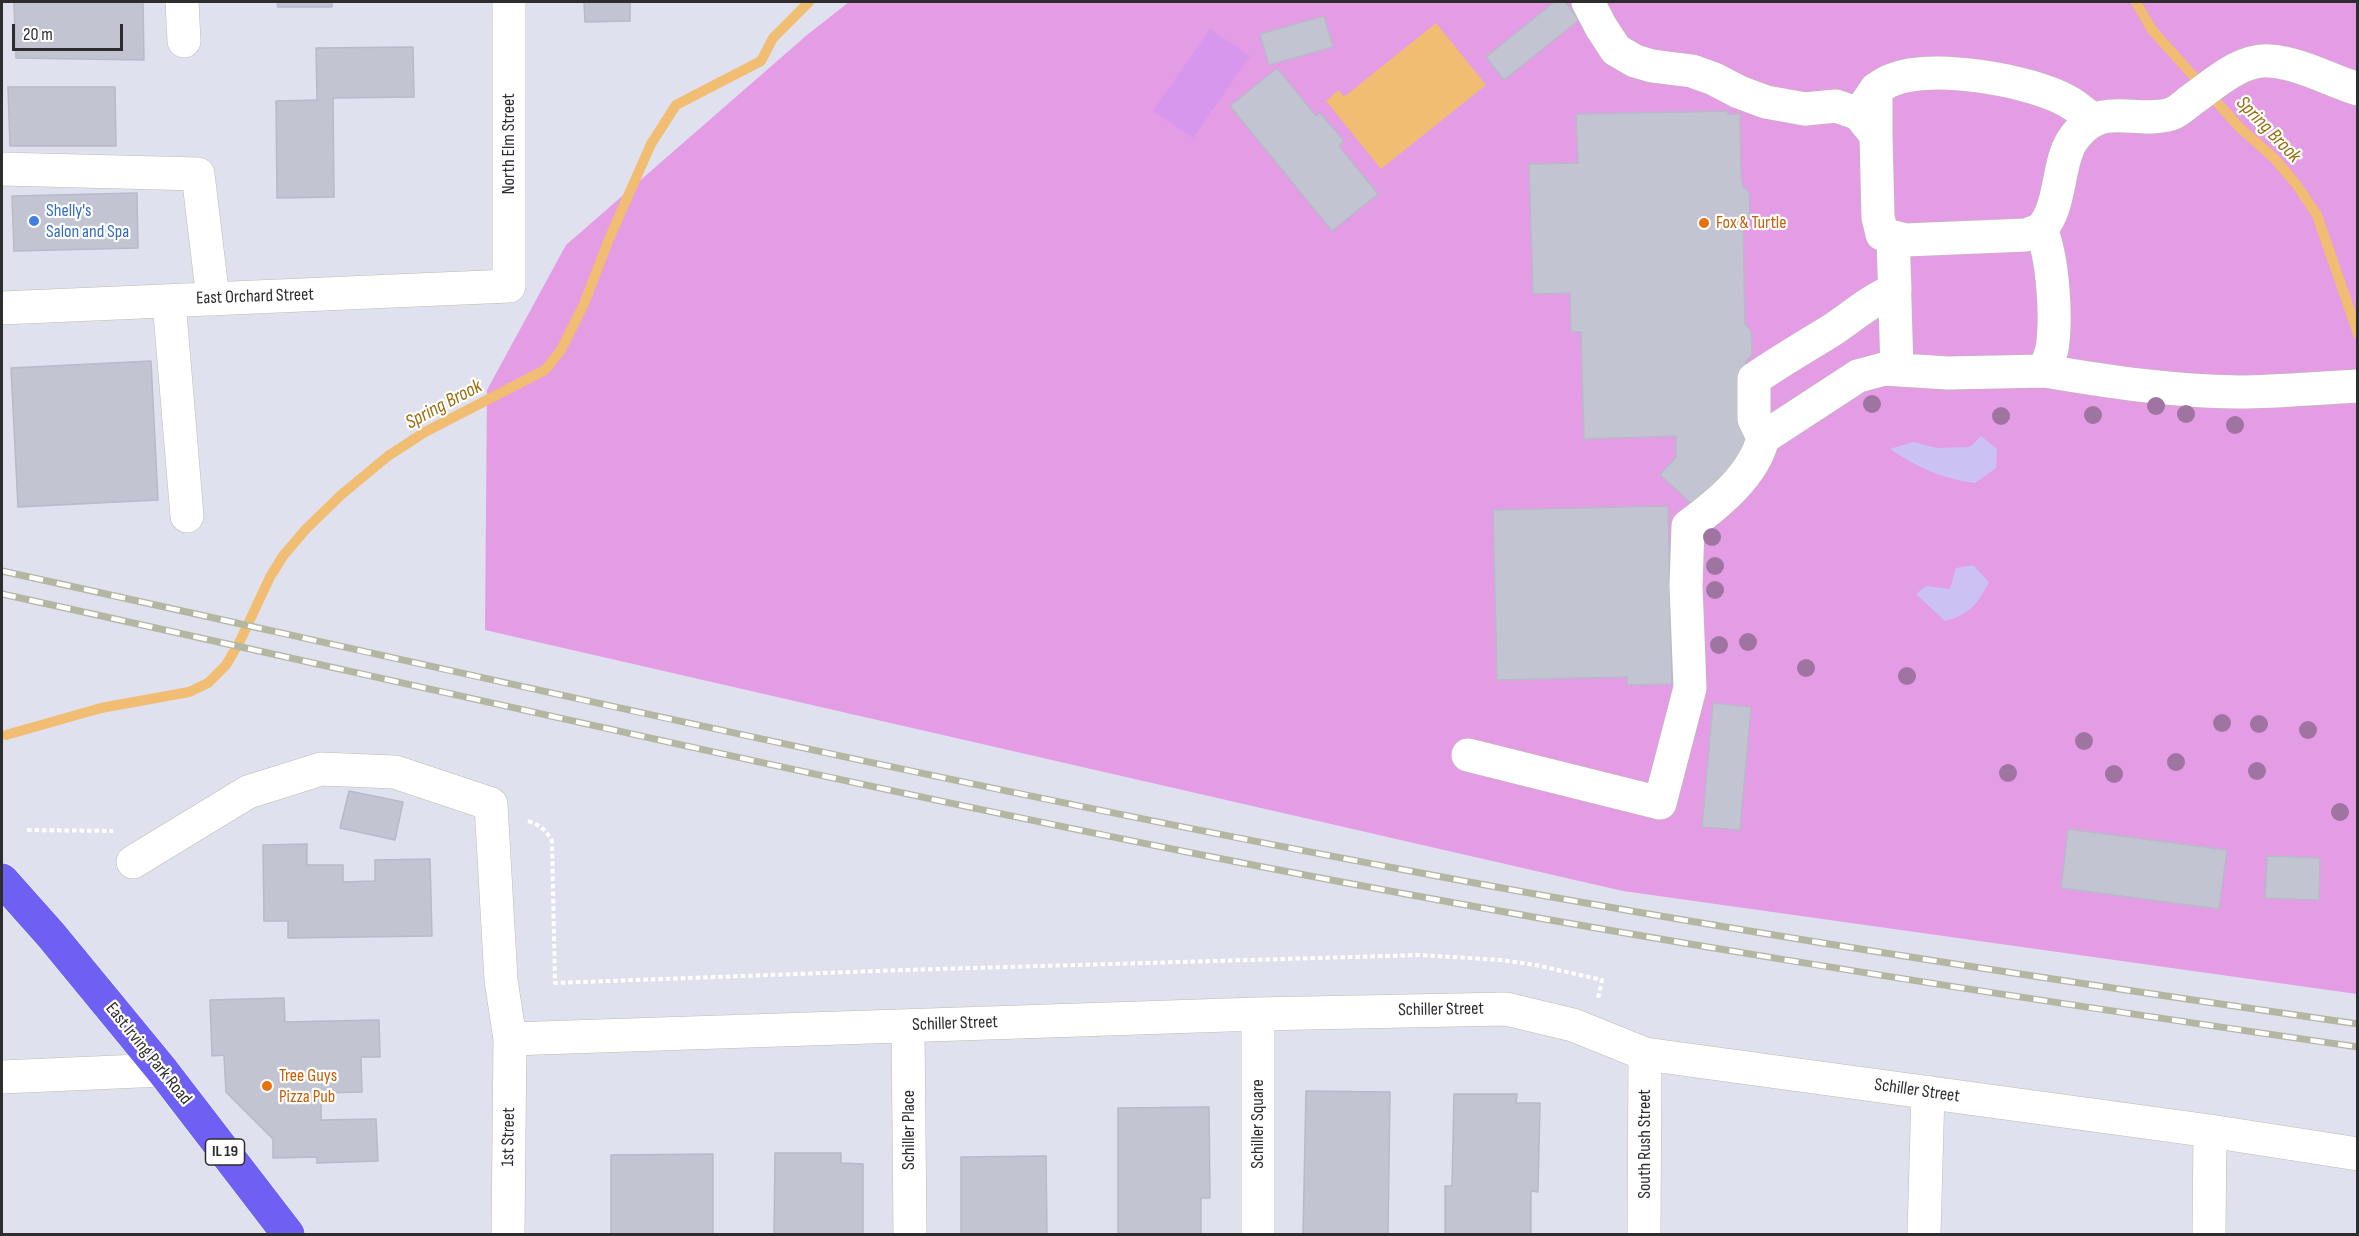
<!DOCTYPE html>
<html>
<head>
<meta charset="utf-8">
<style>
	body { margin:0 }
	#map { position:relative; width:2359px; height:1236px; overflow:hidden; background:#dfe1ee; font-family:"Sofia Sans Condensed",sans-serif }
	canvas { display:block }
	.frame { position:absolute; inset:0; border:3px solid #2d2d2d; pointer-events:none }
	.scale { position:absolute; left:12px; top:24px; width:111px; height:27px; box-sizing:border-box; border:3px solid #2d2d2d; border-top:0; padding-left:8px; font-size:18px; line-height:21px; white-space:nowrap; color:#2d2d2d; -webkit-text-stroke:4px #fff; paint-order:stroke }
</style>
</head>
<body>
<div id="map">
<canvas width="2359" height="1236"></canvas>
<div class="frame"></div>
<div class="scale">20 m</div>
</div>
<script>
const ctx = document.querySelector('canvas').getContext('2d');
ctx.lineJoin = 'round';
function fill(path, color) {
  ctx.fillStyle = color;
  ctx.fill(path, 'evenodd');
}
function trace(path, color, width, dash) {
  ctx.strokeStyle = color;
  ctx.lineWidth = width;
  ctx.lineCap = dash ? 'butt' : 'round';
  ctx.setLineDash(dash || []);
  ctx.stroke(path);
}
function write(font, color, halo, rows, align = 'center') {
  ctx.font = font + ' "Sofia Sans Condensed",sans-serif';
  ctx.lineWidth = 4.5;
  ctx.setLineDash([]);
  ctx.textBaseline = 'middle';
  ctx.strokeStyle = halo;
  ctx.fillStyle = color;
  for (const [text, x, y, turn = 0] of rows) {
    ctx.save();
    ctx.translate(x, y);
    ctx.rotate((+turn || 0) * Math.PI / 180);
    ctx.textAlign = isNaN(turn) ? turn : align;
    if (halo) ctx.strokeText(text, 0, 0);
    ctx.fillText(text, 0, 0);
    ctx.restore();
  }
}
fill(new Path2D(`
	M849,2h1508v992l-734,-103 -1138,-261 2,-240 79,-145 241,-210z`), '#e49ce5');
fill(new Path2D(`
	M1981,436l16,13 -1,19 -21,15c-35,-5 -56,-15 -85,-34l23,-7 24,6 33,-1z
	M1973,565l16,17c-11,21 -19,33 -44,39l-29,-27 10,-8 24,3 6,-21z`), '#cbc2f3');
fill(new Path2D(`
	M1210,29l40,27 -57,82 -40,-27z`), '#d797ec');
fill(new Path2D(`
	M1436,23l50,62 -105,84 -55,-68 13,-11 5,7z`), '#f0bd72');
trace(new Path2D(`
	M2136,2l16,28 88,98 34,30 22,26 21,31 41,119
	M6,735l95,-27 88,-16 19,-9 18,-18 14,-24 30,-64 13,-21 23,-27 35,-34 47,-39 37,-24 120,-62 16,-20 23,-46 25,-65 42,-95 25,-39 85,-44 12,-23 36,-36`), '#f0bd72', 10);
const building = new Path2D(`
	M14,2h129l1,58 -128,-2z
	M277,2h55v5h-54z
	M584,2h46v19l-45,1z
	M1554,2h11l14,18 -75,60 -18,-23z
	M1324,16l9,31 -64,18 -9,-31z
	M413,47l1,50 -81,1 1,99 -57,1 -1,-97 41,-1 -1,-52z
	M1277,68l39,48 4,-3 24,28 -5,5 39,48 -46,37 -102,-125z
	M8,87h107l1,59h-106z
	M1728,111v3h12l1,62 2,11 6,5 1,24 -7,7 2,101 6,7 1,24 -6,6 1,88 -53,57 -34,-31 16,-18v-21l-92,3 -3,-107h-10l-1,-39 -37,1 -4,-130 49,-1 -2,-49z
	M137,193l1,55 -124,3 -2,-55z
	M151,361l7,139 -140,7 -7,-139z
	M1668,506l4,178 -45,1v-8l-130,3 -4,-170z
	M1713,703l38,4 -11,123 -38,-3z
	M349,791l54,11 -8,38 -55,-12z
	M2068,829l159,21 -8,59 -158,-21z
	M307,844v21h36v17l32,-1v-21l55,-1 2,77 -144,2v-17h-24l-1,-76z
	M2267,856l53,2 -1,42 -54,-2z
	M284,998l1,24 94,-2 1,37h-19l1,35 -41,1v27l55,-1 2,42 -61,2v-6l-44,1v-19l-47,-47 -2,-37 -12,1 -2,-56z
	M1306,1091l84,1 -2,142h-85z
	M1454,1094h63l-1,9h24l-2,89 -7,-1v43h-86v-48h7z
	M1209,1107l1,91h-9v36h-83v-126z
	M775,1153h66v10l22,1v70h-89z
	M713,1154v80h-102v-79z
	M1046,1156l1,78h-86v-77z`);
fill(building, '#c3c4d1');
trace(building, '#b8b9ca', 1.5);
const minor = new Path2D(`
	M182,2l2,39
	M1588,2l13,25 15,23 19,11 17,5 40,5 22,8 25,13 27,10 39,7 31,-3 23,8 17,21v-46l-17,25
	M1876,89c5,-3 10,-7 16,-9 40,-17 137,0 175,21 10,5 18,13 26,19
	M1876,135l2,82 4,17 23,6 121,-5c5,-2 12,-4 16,-7 20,-22 15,-68 32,-90 28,-39 61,-13 97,-24 7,-2 14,-9 19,-13 23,-16 51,-43 80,-40 30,2 59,19 88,28
	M2,169l196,5 15,125
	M169,301l18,215
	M2,308l507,-22v-284
	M2045,371c65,11 126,20 193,21 40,0 79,-4 120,-6
	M1763,438l-9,-19v-40c25,-17 50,-32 75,-47 22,-14 41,-32 66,-42l-2,-53 4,132
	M1468,755l192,48 30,-115 -4,-102 2,-60c30,-22 66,-51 75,-88l95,-62 26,-7 64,4 97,-2c2,-7 5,-15 7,-22 5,-32 1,-91 -11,-120
	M133,862l115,-70 73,-23 74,3 96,32 10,176 9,59 -2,195
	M1258,1014v220
	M908,1026l2,208
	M510,1039l748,-25 248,-5 67,16 72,29 565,77 148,23
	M2,1077l160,-7
	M1644,1234l1,-180
	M1924,1234l4,-142
	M2209,1234l1,-103`);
const major = new Path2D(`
	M2,880l49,55 111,135 126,164`);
trace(minor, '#bbbdaf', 34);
trace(major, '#fff', 34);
trace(new Path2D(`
	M528,821c12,4 18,9 24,20l3,142 349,-13 516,-15 81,5 35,5 66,15 -4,19
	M27,830l86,1`), '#fff', 4, [4.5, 3]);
trace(minor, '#fff', 33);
trace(major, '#6e60f2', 33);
const rail = new Path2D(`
	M2,571c467,103 933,211 1403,299 316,60 634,108 953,154
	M2,594c396,87 792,179 1190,259 386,77 776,138 1166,194`);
trace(rail, '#b3b7a1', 7);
trace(rail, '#fff', 4.5, [14]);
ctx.fillStyle = '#a074a1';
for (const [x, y] of [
	[1872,404],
	[2156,406],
	[2186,414],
	[2093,415],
	[2001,416],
	[2235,425],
	[1712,537],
	[1715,566],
	[1715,590],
	[1748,642],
	[1719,645],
	[1806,668],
	[1907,676],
	[2222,723],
	[2259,724],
	[2308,730],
	[2084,741],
	[2176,762],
	[2257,771],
	[2008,773],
	[2114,774],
	[2340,812]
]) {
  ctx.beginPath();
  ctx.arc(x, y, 9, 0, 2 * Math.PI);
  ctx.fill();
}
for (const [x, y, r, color] of [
	[34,221,6,"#3f7fe0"],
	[1704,223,6,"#e8710a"],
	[267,1086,6,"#e8710a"]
]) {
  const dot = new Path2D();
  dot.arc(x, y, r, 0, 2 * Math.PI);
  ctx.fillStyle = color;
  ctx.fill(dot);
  trace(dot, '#fff', 2);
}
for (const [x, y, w] of [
	[225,1152,39]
]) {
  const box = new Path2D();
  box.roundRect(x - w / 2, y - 13, w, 26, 4.5);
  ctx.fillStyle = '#fff';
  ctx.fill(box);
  trace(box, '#2d2d2d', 1.5);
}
write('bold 16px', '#2d2d2d', null, [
	["IL 19",225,1152]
]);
write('18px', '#2d2d2d', '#fff', [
	["North Elm Street",509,144,-90],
	["East Orchard Street",255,297,-2],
	["Schiller Street",1441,1010,-1],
	["Schiller Street",955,1024,-2],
	["East Irving Park Road",148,1054,51],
	["Schiller Street",1917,1091,8],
	["Schiller Square",1258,1124,-90],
	["Schiller Place",909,1130,-90],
	["1st Street",509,1137,-89],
	["South Rush Street",1645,1144,-90]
]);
write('18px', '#366cbe', '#fff', [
	["Shelly's",46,211],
	["Salon and Spa",46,232]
], 'left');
write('18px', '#c56008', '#fff', [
	["Fox & Turtle",1716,223],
	["Tree Guys",279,1076],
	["Pizza Pub",279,1097]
], 'left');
write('italic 20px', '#9a6c0c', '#fff', [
	["Spring Brook",2268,130,46],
	["Spring Brook",444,405,-28]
]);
</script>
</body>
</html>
